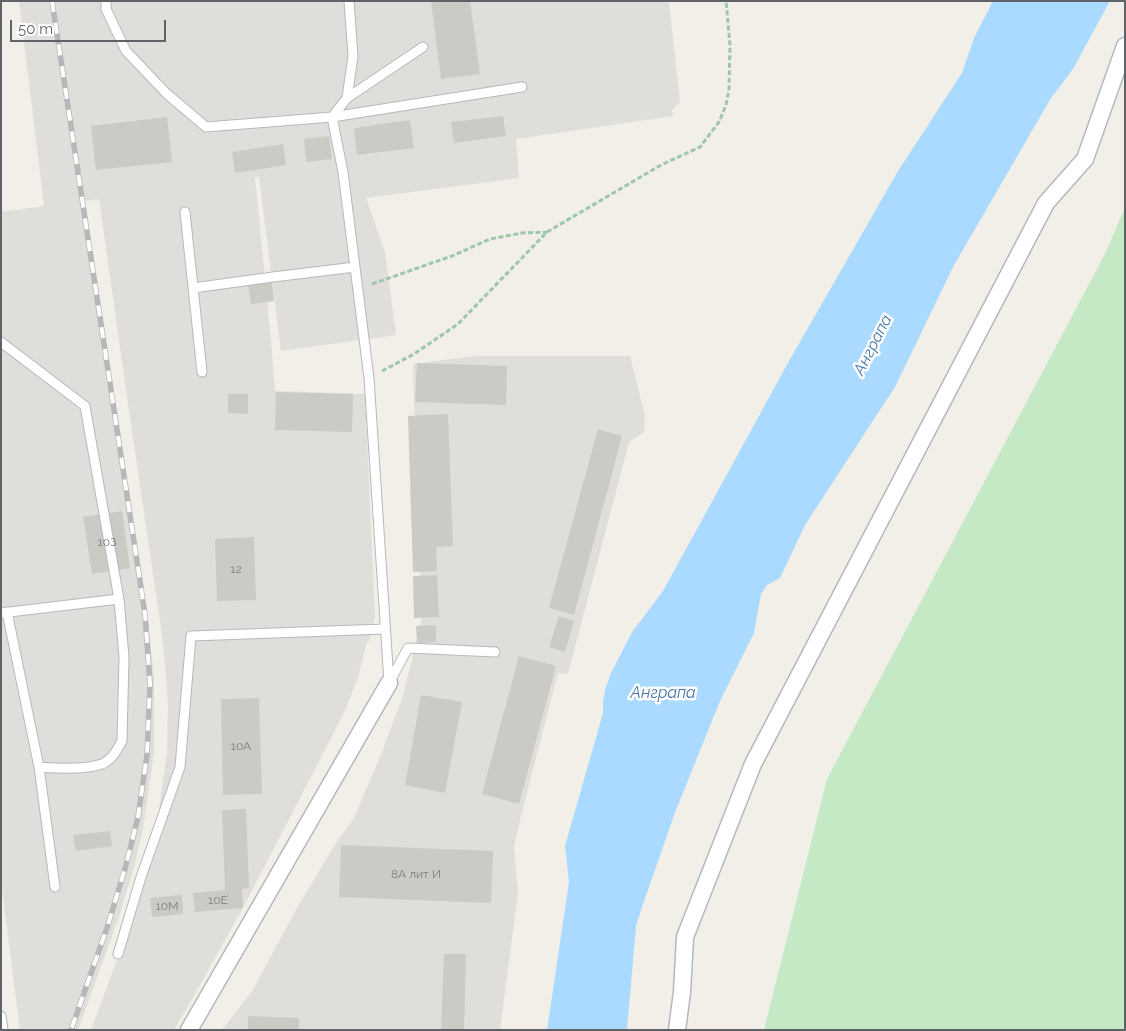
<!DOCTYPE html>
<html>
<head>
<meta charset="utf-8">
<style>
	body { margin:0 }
	#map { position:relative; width:1126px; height:1031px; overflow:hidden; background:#f1efe8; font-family:Raleway,sans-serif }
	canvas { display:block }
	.frame { position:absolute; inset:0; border:2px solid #5f6368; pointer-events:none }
	.scale { position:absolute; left:10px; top:20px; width:156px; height:22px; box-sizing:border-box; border:2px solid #5f6368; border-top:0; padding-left:6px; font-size:15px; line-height:18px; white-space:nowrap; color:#5f6368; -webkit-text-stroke:4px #fff; paint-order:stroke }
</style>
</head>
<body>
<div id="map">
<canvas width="1126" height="1031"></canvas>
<div class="frame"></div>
<div class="scale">50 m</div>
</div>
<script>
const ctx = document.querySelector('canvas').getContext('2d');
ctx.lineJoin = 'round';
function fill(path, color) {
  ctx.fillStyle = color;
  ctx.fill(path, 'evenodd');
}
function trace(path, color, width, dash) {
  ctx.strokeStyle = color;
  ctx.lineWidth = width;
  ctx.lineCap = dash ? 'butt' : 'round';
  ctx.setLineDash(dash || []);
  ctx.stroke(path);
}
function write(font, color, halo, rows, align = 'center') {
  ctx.font = font + ' Raleway,sans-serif';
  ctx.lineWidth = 5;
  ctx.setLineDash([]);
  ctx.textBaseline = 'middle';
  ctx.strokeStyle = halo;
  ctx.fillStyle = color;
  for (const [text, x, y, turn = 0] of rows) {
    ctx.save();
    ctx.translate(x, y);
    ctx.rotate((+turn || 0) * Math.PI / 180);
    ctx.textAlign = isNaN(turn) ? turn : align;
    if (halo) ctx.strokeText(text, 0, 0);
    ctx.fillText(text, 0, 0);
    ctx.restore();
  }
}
fill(new Path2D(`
	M19,1h650l11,101 -8,8 1,6 -157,23 3,39 -153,20 19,54 11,83 -115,16 -22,-174h-4l16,163 4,51 90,3 10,223 -6,25h-2l-9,36 -15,37 -99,191 -53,95 -17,29h-83l27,-73 38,-126 11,-79 1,-45 -2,-30 -4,-42 -36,-245 -27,-191 -14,2 65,437 4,40v75l-11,76 -9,38 -15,50 -41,113h-58l-19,-149v-669l43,-6z
	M475,356h155l15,60 -1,16 -15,10 -61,232 -10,-1 -36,139 -8,35 4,46 -18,137h-278l30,-39 45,-83 42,-70 14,-18 27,-63 23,-61 18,-74 -8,-258z`), '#e0deda');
fill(new Path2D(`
	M1125,207v823h-361l63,-251 279,-527z`), '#c5e8c5');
fill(new Path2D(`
	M993,1h117l-37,68 -22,29 -98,169 -58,120 -90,138 -25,53 -13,7 -6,9 -7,39 -34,68 -44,109 -33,94 -7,22 -9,104h-80l22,-148 -4,-36 38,-133v-11l2,-12 6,-17 21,-41 31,-41 126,-230 109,-190 64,-98 12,-35z`), '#aadaff');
fill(new Path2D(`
	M431,1h39l10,73 -39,5z
	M503,116l3,20 -52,7 -3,-21z
	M167,117l5,45 -76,8 -5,-44z
	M410,120l4,28 -57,7 -3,-27z
	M329,136l3,23 -26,3 -2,-23z
	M283,144l3,21 -51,8 -3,-21z
	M272,282l2,19 -23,3 -3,-19z
	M417,363l90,3 -1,39 -91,-3z
	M276,392l77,2 -1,38 -77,-2z
	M228,394h20v20l-20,-1z
	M448,414l5,132 -17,1 1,24 -24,1 -5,-156z
	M598,429l24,7 -48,179 -25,-7z
	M122,511l8,57 -38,6 -9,-57z
	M254,537l2,63 -39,1 -2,-62z
	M437,575l2,42 -25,1 -1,-42z
	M559,616l15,5 -9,31 -16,-5z
	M436,625v17l-19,1 -1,-17z
	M519,656l37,10 -37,138 -37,-10z
	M421,695l41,7 -17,91 -40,-8z
	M259,698l3,96 -39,1 -2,-96z
	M246,809l3,79 -7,1 1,19 -48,4 -2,-19 32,-3 -3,-80z
	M110,831l2,15 -36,5 -3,-16z
	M341,845l152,6 -2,52 -152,-6z
	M182,895l1,19 -31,3 -2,-19z
	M444,954h22l-2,76h-23z
	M248,1016l51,2v12h-51z`), '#cccac5');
const lane = new Path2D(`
	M106,1v8l20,42 41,43 39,33 126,-10 190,-30
	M349,1l4,55 -6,42 -15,19 11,55 26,206 20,305
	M347,98l76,-51
	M185,212l17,160
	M193,288l80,-11 82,-10
	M1,342l84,64 34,193
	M7,612l32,155 16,120
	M1,613l118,-14 5,58 -2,84c-5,9 -10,19 -20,23 -17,6 -45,4 -63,3
	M389,683l19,-35 87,4
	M118,954l23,-77 39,-110 11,-131 194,-7
	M1,1016l2,14`);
const street = new Path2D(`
	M189,1030l200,-347
	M677,1030l5,-38 3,-55 68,-173 293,-561 39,-44 40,-113`);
trace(lane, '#b5b8bc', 11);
trace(street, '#b5b8bc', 19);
trace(new Path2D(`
	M372,284l80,-28 38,-17 32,-6 25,-1
	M382,371l32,-17 44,-30 89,-92 114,-67 39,-18 19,-25 7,-17 3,-16 1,-44 -4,-44`), '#9cc7a9', 3, [5, 2.5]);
trace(lane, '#fff', 9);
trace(street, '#fff', 16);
const rail = new Path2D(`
	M52,1l93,613 5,70 -3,71 -9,62 -12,48 -18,60 -37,105`);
trace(rail, '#b6b7b8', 5.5);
trace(rail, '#fff', 4, [11]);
write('12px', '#7a7d7f', null, [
	["10З",107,542],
	["12",236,569],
	["10А",241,746],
	["8А лит И",416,874],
	["10Е",218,900],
	["10М",167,906]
]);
write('italic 16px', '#4174aa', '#fff', [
	["Анграпа",873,345,-63],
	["Анграпа",663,693]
]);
</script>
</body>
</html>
